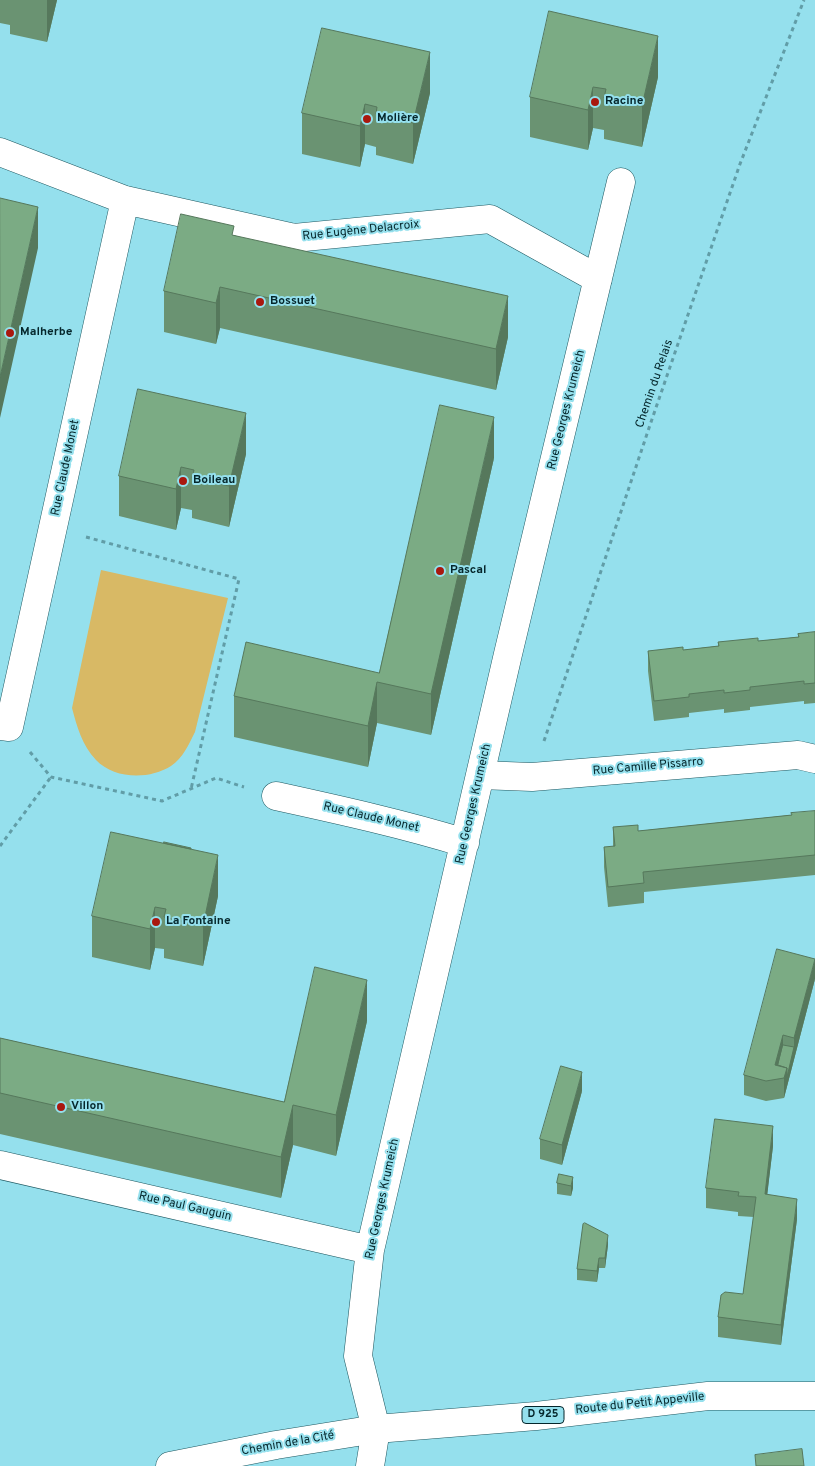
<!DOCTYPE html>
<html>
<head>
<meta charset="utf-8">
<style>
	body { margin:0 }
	canvas { display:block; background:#95e0ed }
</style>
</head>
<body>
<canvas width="815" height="1466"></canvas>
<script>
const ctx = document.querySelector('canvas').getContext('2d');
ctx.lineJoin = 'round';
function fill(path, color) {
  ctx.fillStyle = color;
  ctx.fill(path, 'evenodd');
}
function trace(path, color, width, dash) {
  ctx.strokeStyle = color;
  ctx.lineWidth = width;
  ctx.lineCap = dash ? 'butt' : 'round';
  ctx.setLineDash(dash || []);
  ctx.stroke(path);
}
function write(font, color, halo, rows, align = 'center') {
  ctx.font = font + ' Overpass,sans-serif';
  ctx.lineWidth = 4;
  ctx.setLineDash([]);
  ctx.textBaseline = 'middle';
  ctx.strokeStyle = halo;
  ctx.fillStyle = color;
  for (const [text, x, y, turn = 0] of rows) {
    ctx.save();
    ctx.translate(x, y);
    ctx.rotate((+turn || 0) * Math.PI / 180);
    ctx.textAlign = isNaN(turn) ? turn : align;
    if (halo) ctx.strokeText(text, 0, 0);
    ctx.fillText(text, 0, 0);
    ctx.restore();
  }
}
fill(new Path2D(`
	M101,570l127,28 -33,134c-6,12 -12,26 -24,34 -22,14 -57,13 -75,-6 -14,-15 -19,-33 -24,-52z`), '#d8b965');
const minor = new Path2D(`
	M0,152l125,48 169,38 196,-19 108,60
	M0,726l9,1 116,-527
	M480,775l52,2 266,-22 17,4
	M276,796c64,14 127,28 189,47
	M0,1165l370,85
	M376,1429l-18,-73 12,-106 138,-596 113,-472`);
const tertiary = new Path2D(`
	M370,1466l6,-37`);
const primary = new Path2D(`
	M170,1466l106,-21 100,-16 160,-13 172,-20h107`);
trace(minor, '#1e5861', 29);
trace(tertiary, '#1e5861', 29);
trace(primary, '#1e5861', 29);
trace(new Path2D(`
	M86,537l153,42 -48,210
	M544,741l106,-316 90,-261 64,-164
	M30,752l21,25 111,24 54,-23 28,9
	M0,846l51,-69`), '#619da7', 3, [4, 4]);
trace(minor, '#fff', 28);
trace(tertiary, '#fff', 28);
trace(primary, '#fff', 28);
fill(new Path2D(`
	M0,0h57l-10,42 -37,-8v-9l-10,-2z
	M658,77l-16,70 -38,-8v-9l-11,-2 -5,22 -58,-13v-40z
	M430,93l-17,71 -37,-9v-8l-11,-3 -5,23 -58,-13v-41z
	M234,235l274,102 -12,53 -276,-62 -4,16 -52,-12v-41z
	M246,454l-17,73 -37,-9v-8l-11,-2 -5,22 -57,-14v-40z
	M494,458l-63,277 -54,-12 -9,44 -134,-30v-41l145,-23z
	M815,632v71l-11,1v-3l-54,6v3l-26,3v-4l-35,4v4l-35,4 -6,-50v-20l35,-1 35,-4v-4l40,-1 40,-4v-3z
	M815,811v64l-171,17v11l-36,4 -4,-40v-20h9v-20l25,4 153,-16z
	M164,843l27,6 27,47 -15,70 -39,-8v-9l-9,-1 -5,22 -58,-13v-41z
	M815,979l-31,119 -18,3 -22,-6v-20z
	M367,1021l-31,135 -43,-11 -12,53 -281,-64v-96l284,64z
	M582,1091l-20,74 -22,-6v-20z
	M773,1146l-6,49 30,24 -16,126 -63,-8v-20l25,-23 11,-77 -16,-1v-4l-32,-4v-20z
	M559,1174l14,14 -2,8 -14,-2v-11z
	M608,1245l-3,23h-6l-2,14 -20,-2v-11z`), '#6a9372');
fill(new Path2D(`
	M47,0h10l-10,42z
	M658,36v41l-16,70v-41z
	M430,52v41l-17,71v-41z
	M593,87v41l-5,22v-40z
	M365,104v40l-5,23v-41z
	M38,207v41l-38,170v-41z
	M220,287v41l-4,16v-41z
	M508,296v41l-12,53v-41z
	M246,413v41l-17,73v-41z
	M494,417v41l-63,277v-41z
	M181,467v41l-5,22v-41z
	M377,682v41l-9,44v-41z
	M218,855v41l-15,70v-40z
	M155,907v41l-5,22v-41z
	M815,959v20l-31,119v-20l3,-10 7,-21v-9z
	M367,980v41l-31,135v-41z
	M783,1035v20l-5,20 -3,-10z
	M582,1072v19l-20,74v-20z
	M293,1105v40l-12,53v-41z
	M773,1126v20l-8,68v-20z
	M573,1177v11l-2,8v-10z
	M797,1199v20l-16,126v-20z
	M608,1235v10l-3,23v-10z
	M599,1258v10l-2,14v-11z`), '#56785c');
const building = new Path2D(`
	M549,11l109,25 -16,70 -38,-8 2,-9 -13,-2 -5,23 -58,-13z
	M322,28l108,24 -17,71 -37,-9 1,-7 -12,-3 -5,22 -58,-13z
	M0,198l38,9 -38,170z
	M181,214l53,12 -2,9 276,61 -12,53 -276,-62 -4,16 -52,-12z
	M138,389l108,24 -17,73 -37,-8 2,-8 -13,-3 -5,22 -57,-13z
	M440,405l54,12 -63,277 -54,-12 -9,44 -134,-30 12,-54 133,31z
	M815,632v51l-11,1v-3l-54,6v3l-26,3v-3l-35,4v3l-35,4 -6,-50 35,-4v3l36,-4 -1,-4 40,-4v3l41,-4 -1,-3z
	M815,811v44l-172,17 1,11 -36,4 -4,-40 11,-1 -2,-19 25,-2v6l154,-16 -1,-2z
	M111,832l107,23 -15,71 -39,-9 2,-8 -11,-2 -5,22 -58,-13z
	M164,842l27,6v1l-27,-6z
	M777,949l38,10 -21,79 -11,-3 -8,30 12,3 -3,10 -18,3 -22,-6z
	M315,967l52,13 -31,135 -43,-10 -12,52 -281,-64v-55l284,64z
	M783,1045l11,2 -7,30v-9l-9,-3z
	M561,1066l21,6 -20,73 -22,-6z
	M715,1119l58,7 -8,68 32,5 -16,126 -63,-8 3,-22 4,-3 18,2 13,-97 -18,-1 1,-4 -33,-4z
	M559,1174l14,3 -2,9 -14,-3z
	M585,1223l23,12 -3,23h-6l-2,13 -20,-2 6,-45z
	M802,1449l2,17h-48l-1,-11z`);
fill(building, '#7bab84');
trace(building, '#56785c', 1);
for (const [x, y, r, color] of [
	[595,102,5,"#a9180f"],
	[367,119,5,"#a9180f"],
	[260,302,5,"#a9180f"],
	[10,333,5,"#a9180f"],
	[183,481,5,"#a9180f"],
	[440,571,5,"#a9180f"],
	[156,922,5,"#a9180f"],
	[61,1107,5,"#a9180f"]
]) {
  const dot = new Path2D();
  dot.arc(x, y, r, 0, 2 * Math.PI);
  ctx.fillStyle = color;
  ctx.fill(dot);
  trace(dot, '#95e0ed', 2);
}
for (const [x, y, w] of [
	[543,1415,42]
]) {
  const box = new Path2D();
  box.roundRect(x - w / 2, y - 8.5, w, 17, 4);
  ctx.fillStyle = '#95e0ed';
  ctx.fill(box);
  trace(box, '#05262b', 1);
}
write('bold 11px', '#05262b', null, [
	["D 925",543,1415]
]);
write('bold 12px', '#05262b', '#95e0ed', [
	["Racine",605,102],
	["Molière",377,119],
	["Bossuet",270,302],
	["Malherbe",20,333],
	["Boileau",193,481],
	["Pascal",450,571],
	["La Fontaine",166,922],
	["Villon",71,1107]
], 'left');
write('12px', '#05262b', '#95e0ed', [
	["Rue Eugène Delacroix",361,231,-6],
	["Chemin du Relais",655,384,-71],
	["Rue Georges Krumeich",567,410,-76],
	["Rue Claude Monet",66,468,-78],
	["Rue Camille Pissarro",648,767,-5],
	["Rue Georges Krumeich",474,804,-77],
	["Rue Claude Monet",371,818,13],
	["Rue Georges Krumeich",383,1199,-78],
	["Rue Paul Gauguin",185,1207,13],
	["Route du Petit Appeville",640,1404,-6],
	["Chemin de la Cité",288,1444,-10]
]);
</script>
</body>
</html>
